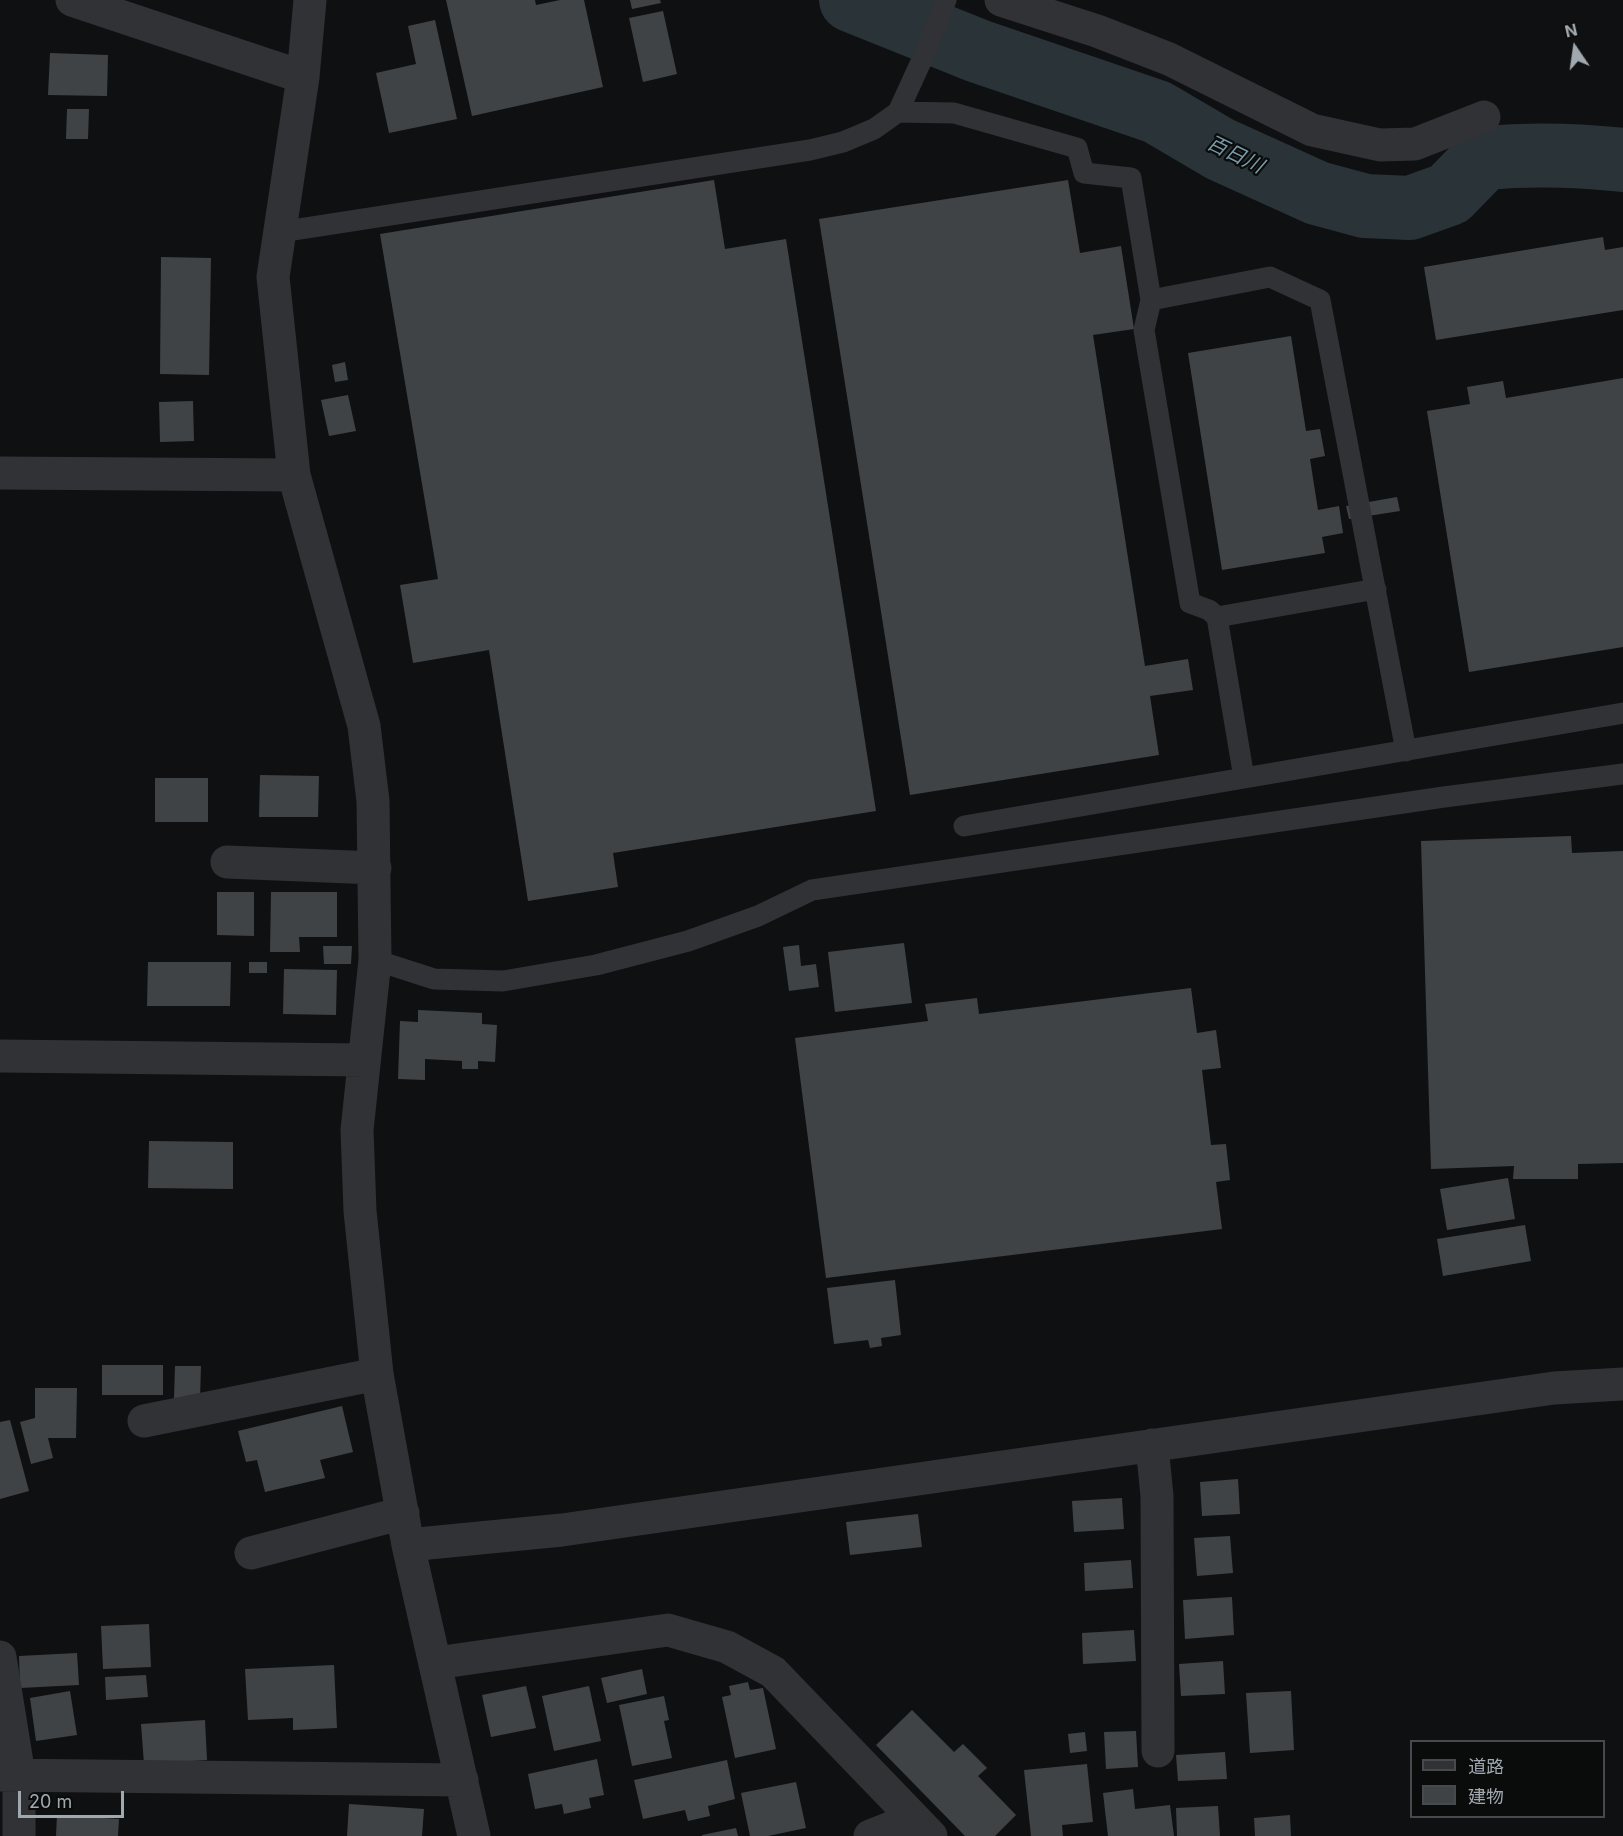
<!DOCTYPE html>
<html>
<head>
<meta charset="utf-8">
<style>
	body { margin:0 }
	#map { position:relative; width:1623px; height:1836px; overflow:hidden; background:#0f1011; font-family:Inter,"Noto Sans JP",sans-serif }
	canvas { display:block }
	.legend { position:absolute; left:1410px; top:1740px; width:195px; height:78px; box-sizing:border-box; background:#0a0b0b; border:2px solid #464a4d; margin:0; padding:8px 10px; list-style:none; font-size:18px; color:#a1a9b0 }
	.legend li { display:flex; align-items:center; gap:12px; height:30px }
	.legend b { width:30px; border:2px solid #464a4d }
	.north { position:absolute; left:1545px; top:18px; width:60px; height:60px; -webkit-text-stroke:4px #0a0b0b; paint-order:stroke; rotate:347deg; font-size:16px; font-weight:700; line-height:24px; text-align:center; color:#a1a9b0 }
	.north::after { content:''; display:block; margin:auto; width:21px; height:27px; background:#a1a9b0; clip-path:polygon(50% 0,100% 100%,50% 72%,0 100%) }
	.scale { position:absolute; left:18px; top:1791px; width:106px; height:27px; box-sizing:border-box; border:3px solid #a1a9b0; border-top:0; padding-left:8px; font-size:18px; line-height:21px; white-space:nowrap; color:#a1a9b0; -webkit-text-stroke:4px #0a0b0b; paint-order:stroke }
</style>
</head>
<body>
<div id="map">
<canvas width="1623" height="1836"></canvas>
<ul class="legend">
<li><b style="height:8px;background:#313235"></b>道路</li>
<li><b style="height:16px;background:#404346"></b>建物</li>
</ul>
<div class="north">N</div>
<div class="scale">20 m</div>
</div>
<script>
const ctx = document.querySelector('canvas').getContext('2d');
ctx.lineJoin = 'round';
function trace(path, color, width, dash) {
  ctx.strokeStyle = color;
  ctx.lineWidth = width;
  ctx.lineCap = dash ? 'butt' : 'round';
  ctx.setLineDash(dash || []);
  ctx.stroke(path);
}
function fill(path, color) {
  ctx.fillStyle = color;
  ctx.fill(path, 'evenodd');
}
function write(font, color, halo, rows, align = 'center') {
  ctx.font = font + ' Inter,"Noto Sans JP",sans-serif';
  ctx.lineWidth = 4.5;
  ctx.setLineDash([]);
  ctx.textBaseline = 'middle';
  ctx.strokeStyle = halo;
  ctx.fillStyle = color;
  for (const [text, x, y, turn = 0] of rows) {
    ctx.save();
    ctx.translate(x, y);
    ctx.rotate((+turn || 0) * Math.PI / 180);
    ctx.textAlign = isNaN(turn) ? turn : align;
    if (halo) ctx.strokeText(text, 0, 0);
    ctx.fillText(text, 0, 0);
    ctx.restore();
  }
}
trace(new Path2D(`
	M851,0l127,51 179,61 63,37 97,44 48,13 45,2 39,-14 35,-36c47,-4 92,-3 139,2`), '#2a3438', 64);
fill(new Path2D(`
	M446,0h89l1,5 24,-5h24l19,87 -131,29z
	M630,0h30l1,3 -29,6z
	M663,11l14,63 -34,8 -14,-64z
	M435,20l22,99 -68,14 -13,-60 40,-9 -8,-38z
	M50,53l58,2 -1,41 -59,-1z
	M67,109h22l-1,30h-22z
	M714,180l11,69 61,-10 90,572 -263,42 5,34 -90,14 -39,-251 -76,13 -13,-78 38,-6 -58,-345z
	M1068,180l12,73 41,-7 13,83 -41,6 52,331 43,-7 5,31 -43,6 9,59 -249,40 -91,-576z
	M1603,237l2,13 18,-3v63l-187,30 -12,-73z
	M161,257l50,1 -2,117 -49,-1z
	M1291,336l15,95 14,-2 5,27 -15,3 8,51 21,-4 4,27 -21,4 3,16 -103,17 -34,-217z
	M345,362l3,18 -13,2 -3,-17z
	M1623,378v269l-154,25 -42,-261 43,-7 -3,-17 36,-6 3,17z
	M348,395l8,36 -27,5 -8,-36z
	M193,401l1,40 -34,1 -1,-40z
	M1397,497l3,14 -51,8 -3,-13z
	M260,775l59,1 -1,41h-59z
	M155,778h53v44h-53z
	M1571,836l1,17 51,-2v312l-45,1v15h-65l1,-13 -83,3 -10,-328z
	M217,892h37v44l-37,-1z
	M271,892h66v45h-38l1,15h-30z
	M904,943l8,60 -77,9 -7,-60z
	M799,945l2,21 15,-2 3,23 -30,4 -6,-44z
	M323,946h29l-1,18h-27z
	M148,962h83l-1,44h-83z
	M249,962h18v11h-18z
	M284,969l53,1 -1,45 -53,-1z
	M1191,988l6,45 19,-3 5,38 -19,2 9,75 15,-1 4,36 -14,2 6,47 -396,49 -31,-240 133,-17 -3,-17 52,-6 2,16z
	M418,1010l64,3v11l15,1 -2,37 -17,-1v8h-16v-8l-37,-2v21l-27,-1 2,-58 18,1z
	M149,1141l84,1v47l-85,-1z
	M1508,1178l7,41 -68,11 -7,-41z
	M1525,1225l6,36 -88,15 -6,-37z
	M895,1280l6,55 -20,3 1,8 -12,2 -2,-8 -34,4 -7,-56z
	M102,1365h61v30h-61z
	M175,1366h26l-1,33 -26,-1z
	M35,1388h42l-1,50h-28l5,20 -22,6 -11,-42 15,-4z
	M342,1406l11,46 -33,8 5,18 -60,14 -8,-32 -11,2 -8,-31z
	M10,1420l19,71 -29,8v-77z
	M1238,1479l2,35 -38,2 -2,-34z
	M1122,1498l2,31 -50,3 -2,-31z
	M918,1514l4,33 -72,8 -4,-33z
	M1230,1536l3,37 -36,3 -3,-38z
	M1131,1560l2,28 -48,3 -1,-28z
	M1232,1597l2,38 -49,4 -2,-39z
	M149,1624l2,43 -48,2 -2,-43z
	M1134,1630l2,31 -53,3 -1,-31z
	M77,1653l2,32 -59,3 -1,-32z
	M1223,1661l2,33 -44,2 -2,-32z
	M334,1665l3,63 -44,2v-12l-45,2 -3,-51z
	M642,1669l5,25 -40,9 -6,-25z
	M146,1675l2,22 -42,3 -1,-23z
	M748,1682l2,8 13,-2 13,61 -41,9 -13,-61 9,-2 -2,-9z
	M526,1686l10,42 -45,9 -9,-42z
	M589,1686l12,55 -47,10 -12,-55z
	M70,1691l7,44 -41,6 -6,-43z
	M1291,1691l3,59 -44,3 -4,-60z
	M664,1696l5,24 -5,1 8,37 -40,8 -13,-61z
	M912,1710l42,42 9,-8 24,24 -9,8 38,39 -21,21h-30l-89,-91z
	M205,1720l2,40 -63,4 -3,-40z
	M1136,1731l2,36 -32,2 -2,-37z
	M1085,1732l2,19 -17,2 -2,-19z
	M1225,1752l2,27 -49,2 -2,-26z
	M597,1759l7,36 -15,3 2,10 -27,6 -2,-10 -27,5 -7,-35z
	M727,1760l8,39 -27,7 2,10 -22,5 -3,-11 -42,9 -9,-39z
	M1087,1764l6,58 -31,3 1,11h-32l-7,-66z
	M796,1782l10,46 -38,8h-18l-9,-43z
	M1133,1789l2,20 35,-4 4,31h-66l-5,-43z
	M349,1804l75,5 -2,27h-75z
	M1218,1806l2,30h-43l-1,-28z
	M57,1815l62,4 -1,17h-62z
	M1290,1815l1,21h-36l-1,-18z
	M736,1828l2,8h-36v-1z`), '#404346');
trace(new Path2D(`
	M898,112l56,1 123,35 7,25 47,5 20,122 -7,30 46,273 19,7 8,7 27,161
	M280,232l530,-82 33,-8 31,-13 24,-17 27,-59 21,-53
	M1151,300l119,-23 50,23 86,451
	M1217,617l159,-28
	M964,826l659,-113
	M375,960l59,19 69,2 93,-16 92,-24 70,-25 54,-26 632,-93 179,-23`), '#313235', 21);
trace(new Path2D(`
	M72,0l231,77
	M310,0l-7,77 -30,200 21,198 70,251 9,75 2,159 -18,170 3,81 17,163 31,171 66,291
	M1001,0l96,31 72,28 143,71 68,15 35,-1 69,-27
	M0,473l294,2
	M227,862l148,6
	M0,1056l364,4
	M144,1421l233,-47
	M1152,1445l5,51 1,255
	M408,1545l154,-15 992,-142 69,-4
	M251,1553l152,-40
	M0,1657l19,118v61
	M436,1663l232,-33 59,17 46,25 158,164
	M0,1775l462,5
	M870,1836l43,-17`), '#313235', 33);
write('italic 20px', '#7a9baa', '#0a0b0b', [
	["百日川",1235,155,26]
]);
</script>
</body>
</html>
